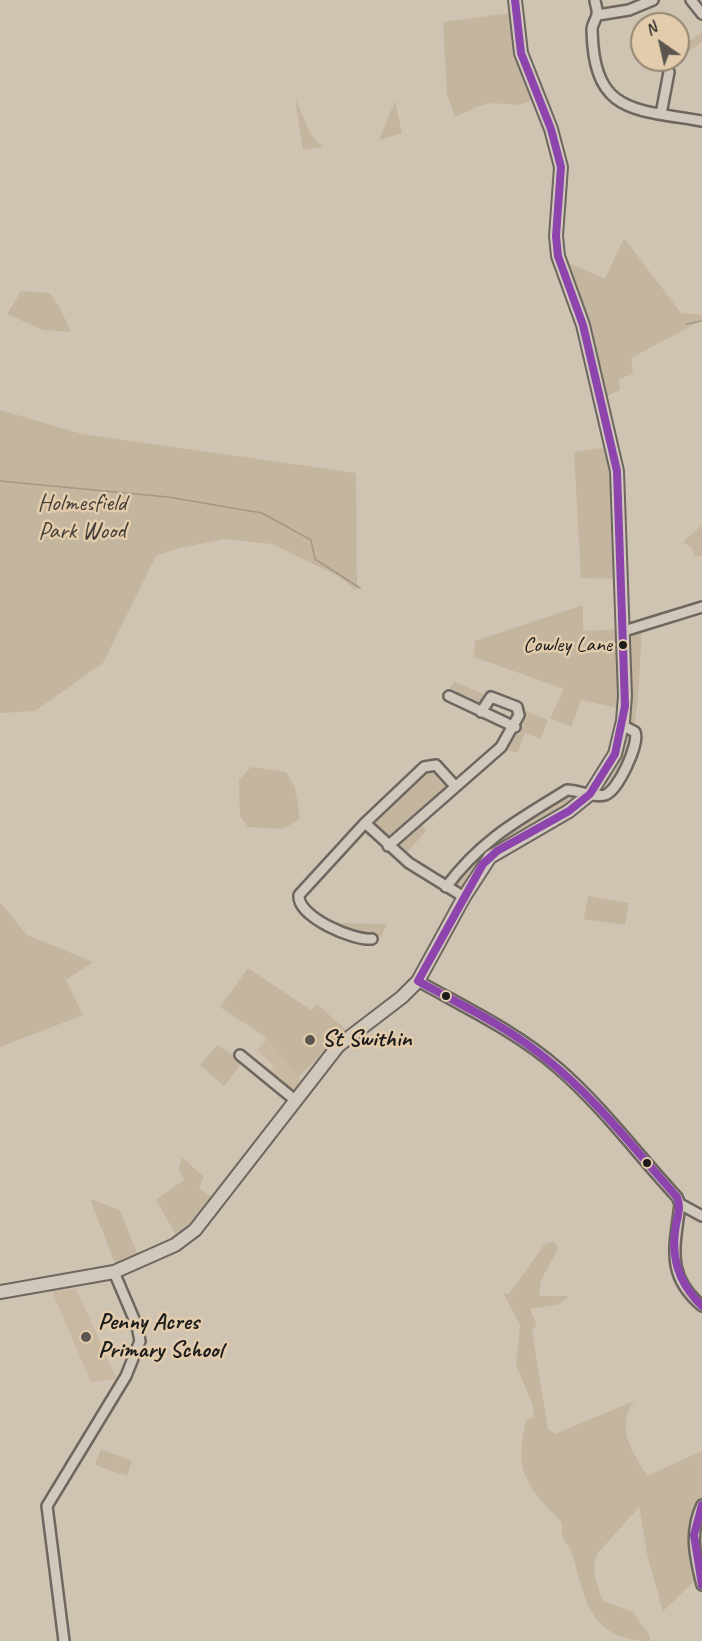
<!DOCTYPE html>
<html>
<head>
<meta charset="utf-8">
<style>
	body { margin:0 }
	#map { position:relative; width:702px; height:1641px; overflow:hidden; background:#cfc3b2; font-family:Caveat,sans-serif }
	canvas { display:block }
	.north { position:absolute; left:630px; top:12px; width:60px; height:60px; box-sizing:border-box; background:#e3ccac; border:2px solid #938672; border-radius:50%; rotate:326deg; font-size:16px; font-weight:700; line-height:24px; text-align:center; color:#1c1c1c }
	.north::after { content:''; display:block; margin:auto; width:21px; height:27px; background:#5b5650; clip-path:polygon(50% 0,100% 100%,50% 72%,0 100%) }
</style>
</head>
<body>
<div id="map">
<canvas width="702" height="1641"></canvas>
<div class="north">N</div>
</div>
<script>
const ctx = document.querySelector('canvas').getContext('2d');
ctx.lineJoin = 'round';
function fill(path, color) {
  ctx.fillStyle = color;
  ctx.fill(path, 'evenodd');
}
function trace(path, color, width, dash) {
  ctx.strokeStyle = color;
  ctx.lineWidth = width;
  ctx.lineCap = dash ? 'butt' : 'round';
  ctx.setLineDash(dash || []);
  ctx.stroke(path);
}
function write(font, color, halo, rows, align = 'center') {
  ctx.font = font + ' Caveat,sans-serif';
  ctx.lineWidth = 5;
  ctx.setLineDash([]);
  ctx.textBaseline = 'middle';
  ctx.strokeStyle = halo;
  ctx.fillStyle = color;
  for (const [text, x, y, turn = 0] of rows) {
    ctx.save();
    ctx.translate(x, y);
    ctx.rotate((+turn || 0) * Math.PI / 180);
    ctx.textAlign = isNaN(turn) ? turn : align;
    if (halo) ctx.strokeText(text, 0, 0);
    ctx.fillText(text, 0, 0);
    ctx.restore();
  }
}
fill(new Path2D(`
	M267,1038l34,42 -9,12 -26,-18 8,-8 -17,-16z
	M76,1289l20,44 20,46 -25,3 -39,-91z`), '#c9b9a2');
fill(new Path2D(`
	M511,13l5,35 16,51c-15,11 -29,2 -46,5 -10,2 -21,9 -31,13l-8,-23 -4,-72z
	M702,32v10l-24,17v-9z
	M295,99c12,20 8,32 28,48l-20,3z
	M395,101l7,32 -23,7z
	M624,238l57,75 21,2v5l-71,38 2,16 -14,5 1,11 -15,7 -23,-94 -10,-18 -7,-24 40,18z
	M21,291l29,2 9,13 12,26 -28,-2 -36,-16z
	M0,410l82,24 274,39 1,118 -19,-15 -66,-32 -47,-5 -46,9 -23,8 -53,107 -68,48 -35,2z
	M608,447l4,24 5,108 -36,-1 -7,-126z
	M702,525v30l-7,2 -4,-10 -8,-5z
	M583,605v26l36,-2v73l-1,6 -37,-8 -10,27 -21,-9 14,-29 -90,-32 1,-16z
	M642,629c-3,33 -1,157 -44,162l16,-27 14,-127z
	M454,682l32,13 -8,13 -10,-5 2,-5 -9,-4 -2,4 -6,-1 3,-6 -6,-3z
	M526,711l22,9 -7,19 -16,-6 -8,20 -13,-5 13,-15z
	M251,767l35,5 9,15 5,32 -17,10 -35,-2 -8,-11 -1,-36z
	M433,768l16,17 -1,4 -58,50 -4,-1 -14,-17 53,-52z
	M567,792l12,2 2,5 -87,50 -31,43 -11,-10 22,-27z
	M419,820l7,11 -22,25 -7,-7 1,-8z
	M588,896l41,7 -4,22 -41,-6z
	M0,902l27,33 66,27 -27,18 17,35 -83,32z
	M325,919l14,4 48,1 -6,13 -18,-1z
	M248,968l63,42 6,-6 30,27 -49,46 -31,-39 -47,-31z
	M217,1045l26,16 -19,25 -24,-21z
	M182,1157l22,20 -5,11 15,11 -15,20 -22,18 -21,-37 28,-20 -5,-11z
	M90,1199l30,11 18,46 -22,10z
	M554,1241l4,8 -17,31 -2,16h31l-11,8 -29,5 7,16 -5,6 16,98 7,5 79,-33c-19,28 -2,49 13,75l55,-25v46l-11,24 -2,30 7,29 -33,31 -15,-53 -9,-51 -42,47c-6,16 0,31 6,47l30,11 17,24v5c-58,0 -66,-40 -77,-86 -2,-7 -10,-13 -11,-20 -1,-5 2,-8 -1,-13 -4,-6 -12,-11 -16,-17 -27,-30 -27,-46 -19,-85l8,-2 -2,-15 -16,-38 4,-40 -17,-32 6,1 35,-49z
	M101,1449l31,12 -5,15 -32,-11z`), '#c4b59f');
trace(new Path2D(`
	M686,324l16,-3
	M0,481l168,16 94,16 49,27 4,19 45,29`), '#a49785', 1.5);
const minor = new Path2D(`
	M595,0c0,4 3,9 2,14 0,4 -5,10 -5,16 2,84 41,79 110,91
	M691,0l11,14
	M598,15l31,-5 24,-10
	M661,114l8,-42
	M624,631l78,-24
	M449,696l66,31
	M365,823l44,40 55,34
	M388,846l113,-99 18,-32 -2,-8 -26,-10 -10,15
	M446,887c36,-48 71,-66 121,-97 12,0 26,8 38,5 13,-4 35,-52 30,-63l-13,-7
	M372,939c-18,2 -75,-22 -73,-44l66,-72 59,-56 12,-2 19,21
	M418,981c48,27 99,51 140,87 44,38 80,87 119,129l3,7 22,12
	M240,1055l55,45
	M680,1204c-5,43 -15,71 22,102
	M702,1505c-13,27 -7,52 0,80
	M64,1641l-17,-135 79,-130 14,-35 -3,-15 -23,-54`);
const major = new Path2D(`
	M0,1292l114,-20 61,-27 20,-15 143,-184 64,-49 16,-16 46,-84 26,-40 79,-46 21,-17 25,-40 8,-33 2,-25 -8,-225 -34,-146 -25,-69 -2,-20 5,-69 -10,-38 -30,-76 -6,-53`);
trace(minor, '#6d6760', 14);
trace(major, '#6d6760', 16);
trace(minor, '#d1c8bc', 9);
trace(major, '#d1c8bc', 12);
trace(new Path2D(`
	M418,981l65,-117 14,-13 72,-40 21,-17 25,-40 10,-48 -8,-235 -34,-146 -25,-69 -2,-20 5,-69 -10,-38 -30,-76 -6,-53
	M418,981c43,24 88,45 126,76 51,40 90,92 133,140 4,10 1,18 -1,28 -6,32 3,59 26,81
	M702,1505l-8,30 8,50`), '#8e44ad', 8);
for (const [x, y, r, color] of [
	[623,645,5,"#1c1c1c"],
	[446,996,5,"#1c1c1c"],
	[310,1040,6,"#5b5650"],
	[647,1163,5,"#1c1c1c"],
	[86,1337,6,"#5b5650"]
]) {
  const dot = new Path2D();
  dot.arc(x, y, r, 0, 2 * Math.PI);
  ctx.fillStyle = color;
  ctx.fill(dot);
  trace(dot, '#e3ccac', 2);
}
write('22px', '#1c1c1c', '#e3ccac', [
	["Cowley Lane",612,645]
], 'right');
write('24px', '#443f39', '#e3ccac', [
	["Holmesfield",82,504],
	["Park Wood",82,532]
]);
write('bold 24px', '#1c1c1c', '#e3ccac', [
	["St Swithin",322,1040],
	["Penny Acres",98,1323],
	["Primary School",98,1351]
], 'left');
</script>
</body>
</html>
